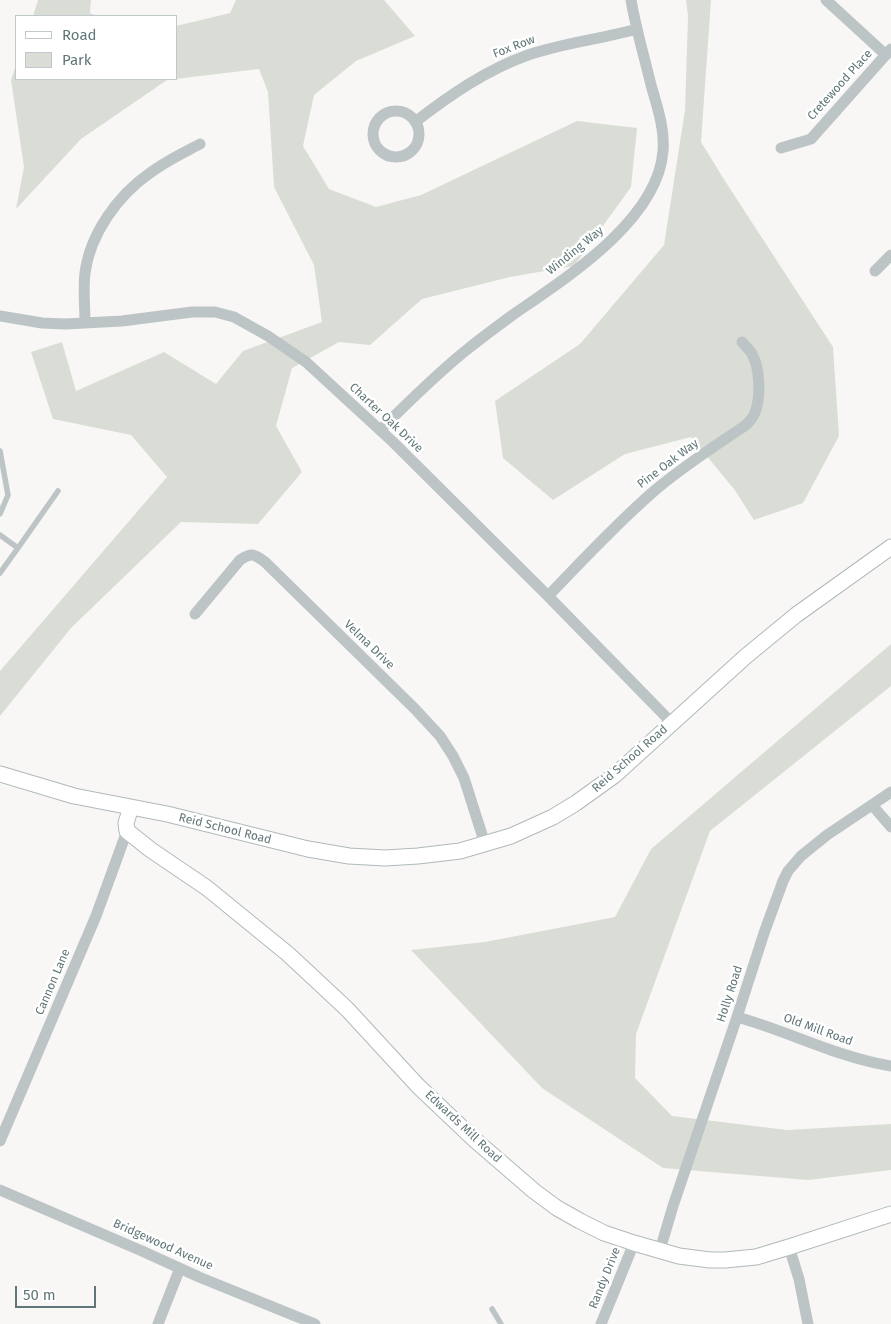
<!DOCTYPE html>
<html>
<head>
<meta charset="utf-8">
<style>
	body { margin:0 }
	#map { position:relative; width:891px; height:1324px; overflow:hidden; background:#f8f7f6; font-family:"Fira Sans",sans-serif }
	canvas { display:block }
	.legend { position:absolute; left:15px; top:15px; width:162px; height:65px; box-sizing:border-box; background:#fff; border:1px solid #c0c8c9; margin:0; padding:6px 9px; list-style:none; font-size:15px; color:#617678 }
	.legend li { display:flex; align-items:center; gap:10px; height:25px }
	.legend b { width:25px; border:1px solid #c0c8c9 }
	.scale { position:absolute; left:15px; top:1286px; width:81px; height:22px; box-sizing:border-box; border:2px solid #617678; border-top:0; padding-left:6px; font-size:15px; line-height:18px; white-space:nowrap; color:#617678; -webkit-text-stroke:4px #fff; paint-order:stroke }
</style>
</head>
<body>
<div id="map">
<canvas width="891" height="1324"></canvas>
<ul class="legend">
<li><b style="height:6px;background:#fff"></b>Road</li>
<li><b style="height:14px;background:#daddd5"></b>Park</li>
</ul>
<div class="scale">50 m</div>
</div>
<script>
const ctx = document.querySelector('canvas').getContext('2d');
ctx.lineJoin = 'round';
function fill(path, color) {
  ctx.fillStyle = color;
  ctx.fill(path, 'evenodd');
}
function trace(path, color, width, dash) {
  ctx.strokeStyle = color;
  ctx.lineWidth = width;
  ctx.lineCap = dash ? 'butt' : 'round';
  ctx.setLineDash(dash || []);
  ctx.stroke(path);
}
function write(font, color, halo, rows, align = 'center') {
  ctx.font = font + ' "Fira Sans",sans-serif';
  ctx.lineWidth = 5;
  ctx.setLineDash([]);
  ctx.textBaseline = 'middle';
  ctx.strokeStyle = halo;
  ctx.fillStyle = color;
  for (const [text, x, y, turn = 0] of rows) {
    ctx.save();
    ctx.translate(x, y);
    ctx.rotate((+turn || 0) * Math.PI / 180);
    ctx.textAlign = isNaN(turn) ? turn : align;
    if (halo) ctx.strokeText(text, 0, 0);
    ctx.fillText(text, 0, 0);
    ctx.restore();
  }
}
fill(new Path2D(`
	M38,0h53l-1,13 7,3h-64z
	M236,0h148l31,36 -59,25 -42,34 -11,51 26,43 47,18 45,-12 156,-74 60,7 -6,59 -57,79 -64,11 -88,22 -52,46 -31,-3 -47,26 -16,58 26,46 -44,52 -77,-2 -110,106 -71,88v-45l167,-194 -36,-42 -78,-16 -22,-67 31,-10 14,49 88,-39 52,32 27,-33 79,-29 -8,-57 -40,-78 -6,-95 -9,-23 -92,11 -86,59 -65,70 8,-42 -13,-87 5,-15v14h160v-53l54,-13z
	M686,0h25l-10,142 24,39 108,166 6,89 -36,67 -49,17 -20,-31 -43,-52 -66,17 -72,46 -50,-42 -8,-57 85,-57 84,-99 21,-135 3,-94z
	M891,644v42l-181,145 -74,203 -1,44 37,38 115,14 104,-6v46l-83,10 -145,-12 -121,-80 -131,-138 74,-8 130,-25 36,-68z`), '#daddd5');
const secondary = new Path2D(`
	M0,774l74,22 93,18 141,35 41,7 36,2 33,-2 42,-5 51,-15 42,-19 23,-14 39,-28 130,-118 51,-42 95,-68
	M131,807l-5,16 1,8 24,19 56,38 81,66 59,55 71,77 57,54 59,51 23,17 23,13 24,12 30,10 45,13 31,4h15l31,-3 33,-10 102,-33`);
trace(secondary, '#b0b9ba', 17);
trace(new Path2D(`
	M0,451l8,44 -8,19
	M0,535l18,13 -18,25
	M18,548l40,-57
	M492,1309l9,15`), '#bdc4c5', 5.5);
trace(new Path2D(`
	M826,0l60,55
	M373 134a23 23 0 1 1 46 0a23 23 0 1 1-46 0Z
	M415,122c35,-27 71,-52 113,-67 35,-12 73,-16 109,-26
	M781,148l30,-9 80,-90
	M875,271l16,-16
	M0,316l42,7 23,1 57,-3 70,-9h23l19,5 34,19 38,26 87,80 155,154 124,127
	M85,323c0,-16 -2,-34 0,-50 5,-39 33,-78 65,-100 16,-12 33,-20 50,-29
	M380,430c29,-28 57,-57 89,-82 15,-12 30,-23 45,-34 52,-36 144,-94 149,-163 2,-22 -6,-45 -12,-66 -7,-29 -15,-56 -20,-85
	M548,596c34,-35 68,-72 105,-104 29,-25 62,-46 93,-67 4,-4 8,-8 9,-13 6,-14 5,-44 -3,-58 -2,-4 -7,-8 -10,-12
	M195,614l45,-54c12,-8 14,-6 25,2l150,147 25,27 13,20 11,22 21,66
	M872,805l19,22
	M737,1017c51,14 102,41 154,49
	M0,1141l96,-225 31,-85
	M0,1190l142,61 57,26 116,47
	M789,1247l10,32 9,45
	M660,1250l13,-44 64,-189 27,-84 19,-52 5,-10 13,-15 26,-21 64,-43
	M158,1324l22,-56
	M601,1324l33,-81`), '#bdc4c5', 11);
trace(secondary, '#fff', 15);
write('12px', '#617678', '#fff', [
	["Fox Row",514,47,-21],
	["Cretewood Place",840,85,-48],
	["Winding Way",575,251,-39],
	["Charter Oak Drive",386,418,43],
	["Pine Oak Way",668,464,-37],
	["Velma Drive",369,645,44],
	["Reid School Road",630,759,-41],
	["Reid School Road",225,829,14],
	["Cannon Lane",53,982,-67],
	["Holly Road",730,994,-72],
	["Old Mill Road",818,1030,20],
	["Edwards Mill Road",463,1127,43],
	["Bridgewood Avenue",163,1245,24],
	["Randy Drive",605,1278,-68]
]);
</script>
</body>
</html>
